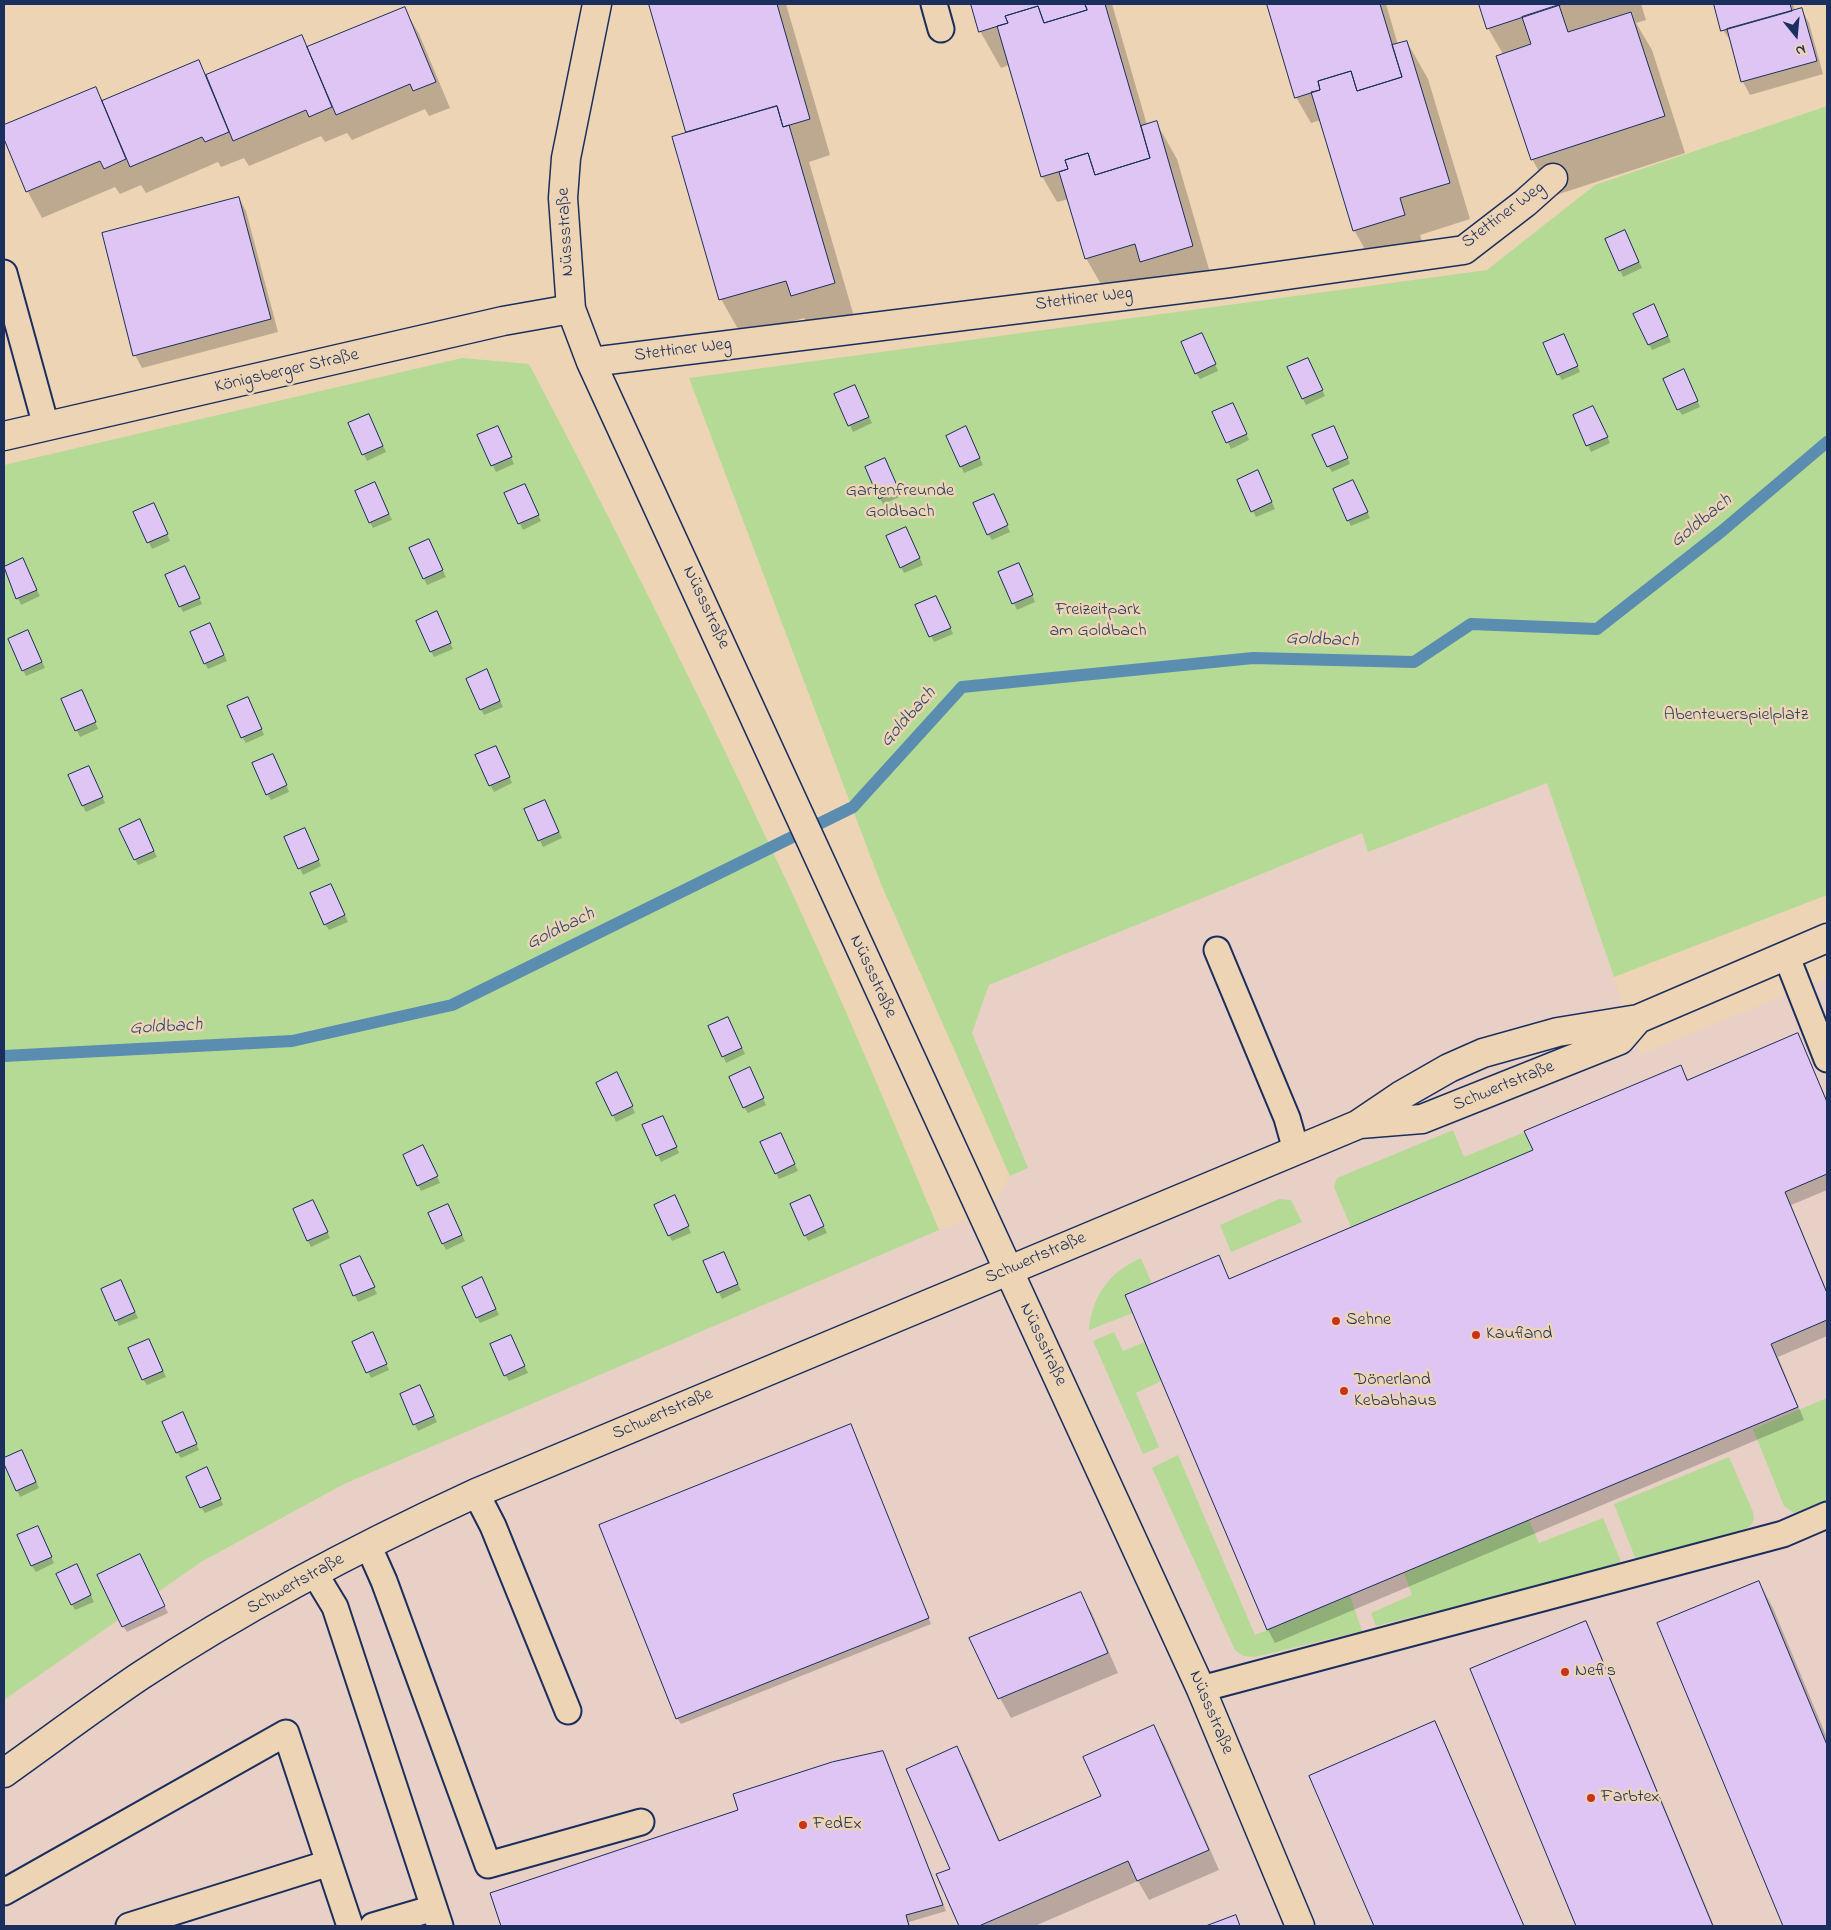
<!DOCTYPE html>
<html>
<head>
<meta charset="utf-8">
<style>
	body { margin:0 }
	#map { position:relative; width:1831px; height:1930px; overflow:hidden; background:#ecd4b4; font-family:"Indie Flower",sans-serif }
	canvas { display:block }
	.frame { position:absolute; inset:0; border:5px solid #1b2f5e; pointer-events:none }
	.north { position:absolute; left:1771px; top:10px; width:50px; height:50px; -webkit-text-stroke:4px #ecd4b4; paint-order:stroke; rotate:163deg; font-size:14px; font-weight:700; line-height:20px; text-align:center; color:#1b2f5e }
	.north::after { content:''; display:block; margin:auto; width:18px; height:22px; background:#1b2f5e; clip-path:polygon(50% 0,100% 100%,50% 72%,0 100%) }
</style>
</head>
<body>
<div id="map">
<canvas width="1831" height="1930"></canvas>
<div class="frame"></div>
<div class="north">N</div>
</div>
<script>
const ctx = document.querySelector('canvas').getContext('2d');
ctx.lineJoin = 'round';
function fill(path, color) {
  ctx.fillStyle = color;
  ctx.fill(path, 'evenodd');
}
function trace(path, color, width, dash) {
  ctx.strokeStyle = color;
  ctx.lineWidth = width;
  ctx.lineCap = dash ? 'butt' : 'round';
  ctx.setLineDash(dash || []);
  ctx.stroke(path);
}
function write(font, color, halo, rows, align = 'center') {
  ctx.font = font + ' "Indie Flower",sans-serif';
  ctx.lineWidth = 5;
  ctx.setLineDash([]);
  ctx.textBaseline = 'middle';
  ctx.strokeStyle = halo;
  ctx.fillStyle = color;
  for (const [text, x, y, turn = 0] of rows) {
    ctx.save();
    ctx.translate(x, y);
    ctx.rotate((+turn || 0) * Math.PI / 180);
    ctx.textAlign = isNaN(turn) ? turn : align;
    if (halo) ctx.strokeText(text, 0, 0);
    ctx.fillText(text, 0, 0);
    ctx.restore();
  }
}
fill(new Path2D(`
	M1547,783l93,271 187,-76v948h-1823v-226l197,-138 143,-78 529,-227 66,-27 49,-17 22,-37 18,-8 -56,-135 17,-48 373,-152 7,19z`), '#e8d0c7');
fill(new Path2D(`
	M1827,106v789l-213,82 -67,-194 -179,69 -6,-19 -373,152 -17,48 56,135 -18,8 -129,-292 -192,-506 798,-108 108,-85z
	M462,358l67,6c101,192 198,386 288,583 42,93 82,188 122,283l-595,254 -143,78 -197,138v-1235z
	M1453,1130l11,27 61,-25 8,18 -182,77 -17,-40 3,-9z
	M1279,1199l12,1 11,22 -71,30 -11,-27z
	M1141,1258l11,26 -27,11 8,18 -44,17c3,-35 21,-58 52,-72z
	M1114,1332l9,19 22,-9 16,39 -25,12 23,54 -16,7 -50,-113z
	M1827,1398v102l-33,13 -10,-7 -31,-77z
	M1178,1455l77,180 95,-39 12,35 -107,26 -12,-1 -8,-6 -83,-182z
	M1729,1457l24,55 1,8 -4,6 -13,8 -101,26 -22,-56z
	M1603,1518l17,41 -1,7 -243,60 -5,-13 41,-18 -8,-22 125,-53 10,23z`), '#b5da95');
fill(new Path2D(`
	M650,4h136l44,151 -21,7 46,158 -41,12 -10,-14 -62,18 -21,-37 -33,-166z
	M972,4h140l35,121 9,-3 21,37 36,124 -106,12 -21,-37 -17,-59 -12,3 -15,-26 -33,-111 -8,3 -21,-37z
	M1268,4h118l12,41 9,-3 21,37 42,140 -50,16 5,16 -50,16 -21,-37 -33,-110 -10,3 -15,-26z
	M1480,4h161l5,16 -10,3 16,27 33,103 -132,43 -21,-37 -29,-105 -15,-26z
	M1715,4h78l2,7 7,-1 7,13 14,51 -73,21 -7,-13 -11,-39 -9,-13z
	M404,8l15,26 31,74 -21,8 -4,-7 -73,31 -5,-7 -22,9 -4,-6 -72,30 -5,-8 -23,9 -3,-5 -72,31 -5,-8 -21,9 -5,-7 -73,31 -14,-26 -24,-56v-10l91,-38 8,13 95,-39 9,14 95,-39 6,11z
	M239,198l7,13 32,121 -136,36 -7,-13z
	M1625,231l17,37 -19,9 -3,-7z
	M1657,312l14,30 -19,8 -3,-6z
	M1205,341l13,30 -18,8 -4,-6z
	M1567,342l13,30 -18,8 -4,-6z
	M1311,366l14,30 -19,9 -3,-6z
	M1687,377l13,30 -18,8 -4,-6z
	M858,393l14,30 -19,9 -17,-37z
	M1236,410l13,30 -18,9 -17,-36z
	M1596,413l14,30 -19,9 -17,-36z
	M372,422l14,30 -19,9 -17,-37z
	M1337,433l13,31 -18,8 -4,-6z
	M501,434l13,30 -18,8 -17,-36z
	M969,434l14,31 -19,8 -17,-37z
	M885,459l17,37 -19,8 -3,-6z
	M1261,478l14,31 -19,8 -3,-6z
	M1353,481l17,37 -19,8 -3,-6z
	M375,483l17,37 -19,8 -3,-6z
	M528,491l13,30 -18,9 -17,-36z
	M997,502l13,30 -18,8 -4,-6z
	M157,511l13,30 -18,8 -17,-36z
	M906,528l17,37 -19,8 -3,-6z
	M432,547l14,30 -19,8 -17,-36z
	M22,560l18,36 -19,9 -17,-37z
	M1022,571l13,31 -18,8 -17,-37z
	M188,573l14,31 -19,8 -3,-6z
	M939,603l14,31 -19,8 -3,-6z
	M440,619l13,30 -19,8 -3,-6z
	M210,624l17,37 -19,8 -3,-6z
	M28,631l17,37 -19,8 -3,-6z
	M490,677l13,30 -19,8 -3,-6z
	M85,698l13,31 -18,8 -17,-37z
	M251,704l13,31 -18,8 -4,-6z
	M499,753l13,30 -18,9 -4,-7z
	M276,761l13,31 -18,8 -4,-6z
	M92,773l13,30 -19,9 -3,-6z
	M548,808l14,30 -19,9 -17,-37z
	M143,827l14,30 -19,8 -3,-6z
	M308,836l13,30 -18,9 -17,-37z
	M334,891l14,31 -19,8 -4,-6z
	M728,1018l17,36 -19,9 -3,-7z
	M1798,1035l29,65v90l-36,15 36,86v45l-49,21 26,63 -529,223 -7,-13 -142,-335 93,-38 11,23 304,-129 146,-85 9,15z
	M753,1075l13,30 -18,8 -4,-6z
	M620,1080l15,33 -19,9 -3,-7z
	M666,1123l13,30 -18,9 -17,-37z
	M784,1141l14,30 -19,8 -3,-6z
	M426,1153l14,30 -19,8 -3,-6z
	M678,1203l13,30 -19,8 -3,-6z
	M813,1203l14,30 -19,8 -3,-6z
	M448,1205l17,36 -19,9 -3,-6z
	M316,1208l14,30 -19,9 -3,-6z
	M727,1260l14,30 -19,9 -17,-37z
	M363,1264l14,30 -19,8 -17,-36z
	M121,1281l17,37 -19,8 -3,-6z
	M485,1285l14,30 -19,8 -3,-6z
	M376,1340l13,30 -18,8 -17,-36z
	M514,1343l14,30 -19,8 -4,-6z
	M152,1346l14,31 -19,8 -4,-6z
	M423,1392l14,30 -19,9 -17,-36z
	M186,1420l13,30 -18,8 -4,-6z
	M854,1432l77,192 -250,100 -4,-6z
	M22,1451l17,37 -19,9 -16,-37z
	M210,1475l13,30 -18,8 -4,-6z
	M41,1533l13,30 -18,9 -4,-6z
	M143,1562l25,51 -41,19 -4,-6z
	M80,1572l14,30 -19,8 -3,-6z
	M1759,1582l14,26 54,130v188h-42l-126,-303z
	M1080,1593l12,20 26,60 -107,45 -11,-20z
	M1585,1623l8,13 121,290h-137l-105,-256z
	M1434,1723l8,13 82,190h-148l-66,-150z
	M1154,1727l11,19 54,124 -70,30 -11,-19 -103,45h-75l-22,-51 13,-6 5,-121 12,19 32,74 102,-45z
	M886,1759l60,152 -37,11 1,4h-407l-11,-32 248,-83z`), '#0003');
trace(new Path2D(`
	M4,1056l288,-15 160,-36 401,-198 109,-120 291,-29 161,4 57,-38 126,5 125,-98 105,-89`), '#5a8daf', 12);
const building = new Path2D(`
	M649,4h128l33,115 -27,8 -6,-21 -91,26z
	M971,4h114l2,6 -43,13 -6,-17 -33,10 3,7 -29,9z
	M1085,4h20l45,154 -55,17 -7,-22 -23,7 3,9 -27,8 -44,-151 11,-3 -3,-7 33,-10 6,17 43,-13z
	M1267,4h113l22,73 -45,14 -6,-20 -33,10 2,9 -25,8z
	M1479,4h84l-76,25z
	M1714,4h76l2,7 -71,20z
	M1559,5l9,27 63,-20 34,104 -134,44 -35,-104 35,-12 -9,-27z
	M405,7l31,75 -23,9 -3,-7 -74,31 -29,-68z
	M1802,8l15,53 -76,21 -14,-53z
	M302,35l30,72 -23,10 -3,-7 -73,31 -27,-66z
	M1407,41l43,142 -50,15 5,17 -52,16 -42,-139 9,-2 -2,-9 33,-10 6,20 45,-14 -10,-32z
	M199,60l30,72 -24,10 -3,-5 -72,30 -28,-66z
	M96,87l30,72 -22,10 -4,-8 -74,31 -22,-53v-14z
	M777,106l6,21 6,-2 46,158 -44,13 -5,-15 -67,19 -47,-163z
	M1157,121l36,125 -53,16 -5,-18 -50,15 -26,-87 9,-3 -3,-9 23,-7 7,22 55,-17 -9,-32z
	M239,197l32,122 -138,37 -31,-123z
	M1625,230l14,32 -20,9 -14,-32z
	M1654,304l14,32 -20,9 -15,-31z
	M1202,333l14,31 -21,10 -14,-32z
	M1564,334l14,32 -21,9 -14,-32z
	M1308,358l15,32 -21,9 -15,-32z
	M1684,369l14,32 -21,9 -14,-31z
	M855,385l14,32 -21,9 -14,-32z
	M1233,403l14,31 -21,9 -14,-31z
	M1593,406l15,31 -22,9 -13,-31z
	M369,414l14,32 -21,9 -14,-32z
	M498,426l14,31 -21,9 -14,-31z
	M966,426l14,32 -20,9 -14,-31z
	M1334,426l14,32 -21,9 -15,-32z
	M885,458l14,32 -20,9 -14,-32z
	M1258,470l14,32 -21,10 -14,-32z
	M1353,480l15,32 -21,9 -14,-32z
	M375,482l14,32 -20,9 -14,-32z
	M525,484l14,31 -21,9 -14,-31z
	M994,494l14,31 -21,10 -14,-32z
	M154,503l14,31 -21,9 -14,-31z
	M906,527l14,31 -20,10 -14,-32z
	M429,539l14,31 -20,9 -14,-31z
	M23,558l14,32 -21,9 -12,-32z
	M1019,563l14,32 -21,9 -14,-32z
	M185,566l15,32 -21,9 -14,-32z
	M936,596l15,32 -22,9 -14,-32z
	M437,611l14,32 -21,9 -14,-31z
	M210,623l14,32 -20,9 -14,-32z
	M28,630l14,32 -20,9 -14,-32z
	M487,669l13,32 -20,9 -14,-31z
	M82,690l14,32 -21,9 -14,-32z
	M248,697l14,32 -21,9 -14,-32z
	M496,746l14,31 -21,9 -14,-31z
	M273,754l14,31 -21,10 -14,-32z
	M89,766l14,31 -21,9 -14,-31z
	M545,800l14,32 -21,9 -14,-32z
	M140,819l14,32 -20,9 -15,-31z
	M305,828l14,32 -21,9 -14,-32z
	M331,884l14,31 -21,10 -14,-32z
	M728,1017l14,31 -20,9 -14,-31z
	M1798,1033l29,69v72l-42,18 42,101v27l-56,24 27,63 -531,223 -142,-335 94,-40 10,24 304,-129 -9,-19 157,-66 6,15z
	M750,1067l14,31 -21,10 -14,-31z
	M617,1072l16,34 -21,10 -16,-33z
	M663,1116l14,31 -21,9 -14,-31z
	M781,1133l14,31 -20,10 -15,-32z
	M423,1145l15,31 -21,10 -14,-31z
	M675,1195l14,31 -21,10 -14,-31z
	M810,1195l14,31 -20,10 -14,-32z
	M313,1200l15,32 -21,9 -14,-32z
	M448,1204l14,31 -20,9 -14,-31z
	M724,1252l14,32 -21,9 -14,-32z
	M360,1256l15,31 -22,9 -13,-31z
	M482,1277l14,32 -20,9 -14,-31z
	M121,1280l14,32 -20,9 -14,-32z
	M373,1332l14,32 -21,9 -14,-31z
	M511,1335l14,31 -21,10 -14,-32z
	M149,1339l14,32 -21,9 -14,-32z
	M420,1385l14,31 -21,9 -13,-31z
	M183,1412l14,32 -21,9 -14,-31z
	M851,1424l78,194 -253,101 -77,-194z
	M22,1450l14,32 -20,9 -12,-27v-6z
	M207,1467l14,32 -21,9 -14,-31z
	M38,1526l14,31 -21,9 -14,-31z
	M140,1554l25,52 -43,21 -25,-52z
	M77,1564l14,31 -20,10 -15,-31z
	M1759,1581l68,164v181h-44l-126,-303z
	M1081,1592l27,61 -110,46 -29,-61z
	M1586,1621l127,305h-137l-106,-257z
	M1435,1721l89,205h-150l-65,-150z
	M1154,1725l55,125 -72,31 -9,-20 -149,65h-20l-23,-52 14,-5 -44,-100 51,-23 42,95 102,-45 -18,-39z
	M883,1751l60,154 -37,10 3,11h-408l-11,-33 248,-83 -5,-16 99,-32z
	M1236,1915l4,11h-34z`);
fill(building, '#dec5f4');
trace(building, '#1b2f5e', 1);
const lane = new Path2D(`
	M934,4l7,25
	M4,273l42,153
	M1217,950l70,168 9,32
	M1786,955l41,104
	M476,1493l17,33 75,185
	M368,1545l16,36 104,284 153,-43
	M315,1574l20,33 105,319
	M1201,1689l582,-155 44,-19
	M329,1863l21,63
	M4,1892l282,-159 43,130 -200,63
	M373,1926l61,-18`);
const street = new Path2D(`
	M597,4l-31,154 -3,40 8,111 20,53 610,1327 99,237
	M591,362l638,-79 235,-33 61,-47 28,-25
	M4,436l499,-115 68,-12
	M1360,1124l62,-5 198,-79 18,-21
	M4,1773c45,-32 90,-66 136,-97 106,-70 221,-130 336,-183l881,-368 43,-29 49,-28 34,-15 75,-21 80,-13 189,-81`);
trace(lane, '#1b2f5e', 29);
trace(street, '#1b2f5e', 31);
trace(lane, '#ecd4b4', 25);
trace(street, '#ecd4b4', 28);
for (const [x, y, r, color] of [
	[1336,1321,5,"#c8321e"],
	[1476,1335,5,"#c8321e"],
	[1344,1391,5,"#c8321e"],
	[1565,1672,5,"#c8321e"],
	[1591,1798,5,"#c8321e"],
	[803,1825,5,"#c8321e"]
]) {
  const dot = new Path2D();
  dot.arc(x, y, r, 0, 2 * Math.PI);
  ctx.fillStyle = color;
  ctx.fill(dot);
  trace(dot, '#ecd4b4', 2);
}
write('18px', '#1b2f5e', '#ecd4b4', [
	["Stettiner Weg",1504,216,-37],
	["Nüssstraße",567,232,-93],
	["Stettiner Weg",1084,300,-7],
	["Stettiner Weg",683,351,-7],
	["Königsberger Straße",287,372,-13],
	["Nüssstraße",705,608,65],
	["Nüssstraße",872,977,65],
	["Schwertstraße",1504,1087,-22],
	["Schwertstraße",1036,1259,-23],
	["Nüssstraße",1042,1345,65],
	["Schwertstraße",663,1415,-23],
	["Schwertstraße",296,1585,-29],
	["Nüssstraße",1210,1713,67]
]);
write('18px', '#2a4064', '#ecd4b4', [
	["Gartenfreunde",900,492],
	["Goldbach",900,513],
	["Freizeitpark",1098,611],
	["am Goldbach",1098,632],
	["Abenteuerspielplatz",1736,716]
]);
write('18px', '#1b2f5e', '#ecd4b4', [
	["Sehne",1346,1321],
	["Kaufland",1486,1335],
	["Dönerland",1354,1381],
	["Kebabhaus",1354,1402],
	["Nefis",1575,1672],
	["Farbtex",1601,1798],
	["FedEx",813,1825]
], 'left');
write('italic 19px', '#2b4672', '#ecd4b4', [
	["Goldbach",1702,522,-39],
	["Goldbach",1322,641,2],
	["Goldbach",909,718,-48],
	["Goldbach",561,930,-26],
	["Goldbach",166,1028,-3]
]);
</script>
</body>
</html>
